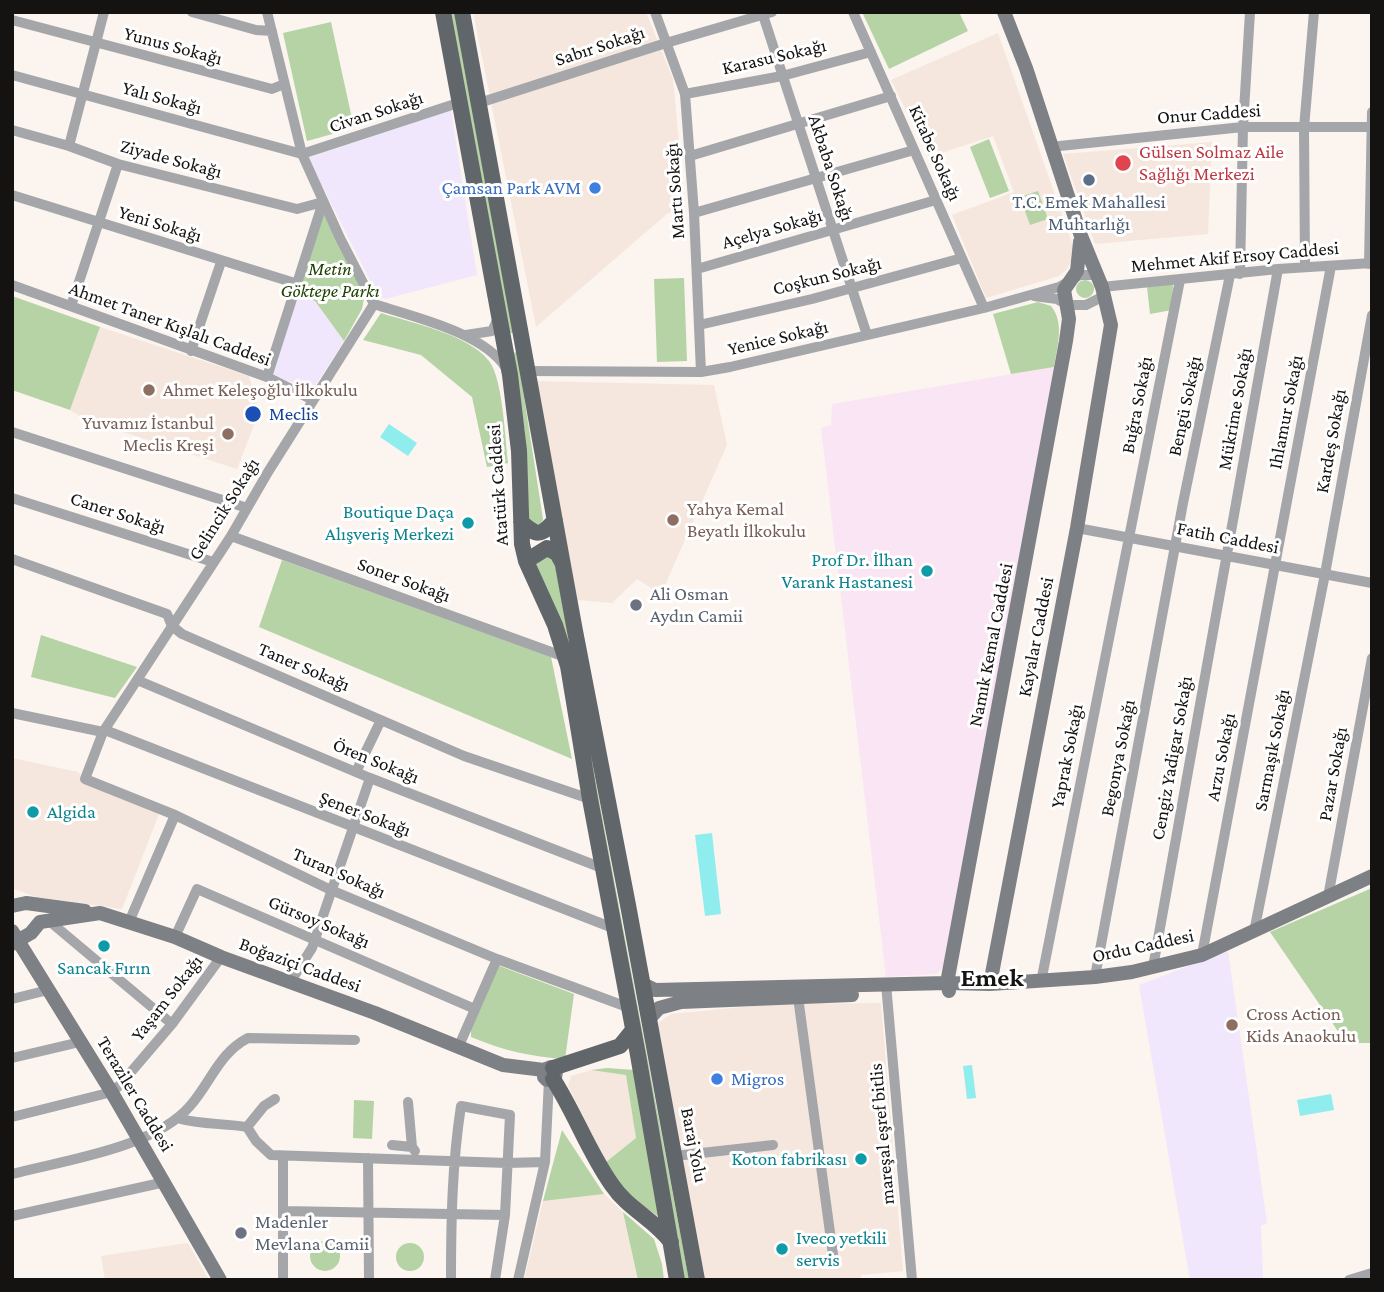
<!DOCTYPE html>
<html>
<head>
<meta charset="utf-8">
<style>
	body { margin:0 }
	#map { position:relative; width:1384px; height:1292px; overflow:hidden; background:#fbf4ef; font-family:"Crimson Pro",serif }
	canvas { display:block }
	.frame { position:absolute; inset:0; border:14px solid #151311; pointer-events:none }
</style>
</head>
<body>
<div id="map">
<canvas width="1384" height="1292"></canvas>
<div class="frame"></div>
</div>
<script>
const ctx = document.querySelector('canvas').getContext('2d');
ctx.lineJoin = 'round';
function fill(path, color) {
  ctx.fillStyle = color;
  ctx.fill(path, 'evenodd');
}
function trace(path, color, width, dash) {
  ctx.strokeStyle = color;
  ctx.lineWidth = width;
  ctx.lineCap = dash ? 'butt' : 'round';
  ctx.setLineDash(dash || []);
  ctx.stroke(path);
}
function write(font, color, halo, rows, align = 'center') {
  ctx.font = font + ' "Crimson Pro",serif';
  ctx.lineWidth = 6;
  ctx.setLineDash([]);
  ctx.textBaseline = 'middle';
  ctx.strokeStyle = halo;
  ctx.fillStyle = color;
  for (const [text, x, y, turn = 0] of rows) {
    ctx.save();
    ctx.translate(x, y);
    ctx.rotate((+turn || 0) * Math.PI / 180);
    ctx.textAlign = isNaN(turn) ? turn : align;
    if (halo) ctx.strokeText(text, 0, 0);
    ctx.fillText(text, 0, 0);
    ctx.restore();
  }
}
fill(new Path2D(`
	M473,12h173l27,67 12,128 -17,6 -132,114z
	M998,33l75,213 -2,15 -4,8 -8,7 -73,22 -34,-83 62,-23 -21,-56 -64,21 -38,-77z
	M1212,142l-4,92 -113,10 -32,-90z
	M100,327l149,49 10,36 -22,57 -151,-49 -16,-10z
	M534,381l180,4 13,60 -66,149 -24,-15 -25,24 -35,-3z
	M12,758l66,14 6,8 75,34 -37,95 -86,-12 -24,-9z
	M881,1003l22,268 -42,4v5h-156l-47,-257 13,-9 104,-10z
	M591,1070l35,4 10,64 -30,24 -38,-76 3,-10z
	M604,1194l19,18 15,68h-114l19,-79z
	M188,1243l21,37h-104l-4,-24z`), '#f5e7dd');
fill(new Path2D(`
	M451,110l26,165 -92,24 -7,-3 -70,-138z
	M297,294l18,7 29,40 -31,48 -41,-13z
	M1228,951l39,272 -6,3 2,54h-73l-51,-295z`), '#f1e7fc');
fill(new Path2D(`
	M1054,367l-109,598 -8,9 -51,3 -65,-549 10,-3 1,-21z`), '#fae5f4');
fill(new Path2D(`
	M447,12h7l59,321h-5z
	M862,12h97l9,19 -79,38z
	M331,22l23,106 -47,13 -24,-108z
	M989,139l20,52 -19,7 -20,-51z
	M1038,191l10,28 -18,6 -10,-28z
	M322,210l43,84 -3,15 -18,32 -29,-40 -18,-7z
	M684,278l3,83 -30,1 -3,-83z
	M1076 289a9 9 0 1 1 18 0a9 9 0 1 1-18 0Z
	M1173,284l-1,26 -22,4 -3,-27z
	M12,296l88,31 -30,83 -58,-20z
	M1038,302l13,4c14,17 6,41 3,61l-43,7 -18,-60z
	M381,313c31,10 87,21 108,48 14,18 16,78 19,102l-21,4 -15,-70 -51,-42 -58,-15z
	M517,352l26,167 -3,8 -11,-5 -4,-89 -13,-80z
	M546,555l8,4 135,721h-7l-82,-446 -64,-269 1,-6z
	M282,560l269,97 21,102 -313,-132z
	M41,635l96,32 -22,31 -84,-21z
	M1372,888v155h-26l-76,-111z
	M497,965l77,29 -9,65c-34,-2 -63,-9 -94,-22v-10z
	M607,1068l28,2 24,147 -33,-22 -20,-33 30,-24 -10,-63 -35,-5z
	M354,1100l20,1 -2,38 -19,-1z
	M562,1130l42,64 -61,7z
	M623,1212l31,27 8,25 2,16h-26z
	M310 1256a15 15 0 1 1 30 0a15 15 0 1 1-30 0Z
	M396 1257a14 14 0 1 1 28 0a14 14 0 1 1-28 0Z`), '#b5d3a4');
fill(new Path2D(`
	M389,424l28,19 -9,13 -28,-19z
	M712,833l9,81 -16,2 -10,-81z
	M972,1065l4,33 -9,1 -4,-33z
	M1331,1094l3,16 -34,6 -3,-16z`), '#8feeed');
trace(new Path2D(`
	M192,12l64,18 16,1
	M267,12l35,142 38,84 34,66c39,13 109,28 132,64
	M655,12l30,82 9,119 7,159
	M762,12l105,323
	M853,12l131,296
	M12,20l260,69 12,-5
	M12,75l290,79
	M685,94l97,-18 89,-24
	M479,103l187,-60 106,-31
	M12,130l57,16 49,18 179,45 26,-7
	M69,146l35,-134
	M1050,147l193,-20h129
	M302,154l159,-52
	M690,156l201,-60
	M12,195l286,89
	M694,213l220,-63
	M1369,264l3,-152
	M1305,267l-1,-139 10,-116
	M697,269l239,-69
	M1240,274l3,-147 7,-115
	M12,285l255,92 46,23
	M1102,287l176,-18 94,-6
	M1034,296l23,3 11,6h18l18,-9
	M374,304l-106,168 -37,64 -128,196 -18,47 90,36 156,75 166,69 133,49
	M71,306l47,-142
	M699,325l113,-26 150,-41
	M466,335l26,-4 6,-13
	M191,351l30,-89
	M529,371l172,1 29,-5 254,-59 75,-21 21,-12h15
	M267,377l56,-175
	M12,432l235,76
	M12,498l201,64
	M1077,528l295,55
	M231,536l334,121
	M12,559l155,55 5,12 10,8 282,122 126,43
	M137,680l233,98 232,90
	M12,713l91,19
	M105,730l508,198
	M356,772l25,-52
	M1328,897l44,-239
	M48,920l124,104
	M129,922l46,-107
	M1254,932l71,-358 47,-259
	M175,937l22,-48 278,120
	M1202,955l129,-689
	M1153,967l125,-698
	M1095,977l88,-474 47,-228
	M291,981l21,-33 58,-170
	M1041,982l139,-702
	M886,984l26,296
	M798,997l36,265
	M12,999l36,-9
	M458,1048l39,-89
	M12,1058l68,-16
	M408,1102l4,45
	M12,1117l96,-24 11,-7 53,-62 49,-67
	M177,1118c24,7 46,5 70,9l9,14 15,14 236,8 38,-1
	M247,1127l17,-21 11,-7
	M392,1145l20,2 3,4
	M283,1156v124
	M675,1156l98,-11
	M368,1158l1,122
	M12,1174c53,-14 142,-26 178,-68 21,-24 29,-53 58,-68l107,2
	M283,1211l222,4
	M12,1216l153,-34
	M451,1280c0,-58 1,-116 10,-174l49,9 -5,100 -10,65
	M518,1280l27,-118 4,-82
	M1349,1280l23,-7`), '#a4a6a9', 10);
trace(new Path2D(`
	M12,906l14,-3 59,8
	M40,922l60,-9 75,24 46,20 154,56 128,52 41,5 7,-3 5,4 -1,7 -8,2 -3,-3v-7
	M12,931l99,160 109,189
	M12,944l19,-11 9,-11
	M643,984l12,6 292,-7 43,1 105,-7 37,-5 70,-17 170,-79
	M990,984l87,-456 34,-203 -9,-38 -21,-51 -55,-168 -22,-56
	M949,991l-2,-8 119,-642 3,-22 -5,-29 13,-19 3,-29
	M649,1019l10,-11 22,-6 171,-7`), '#7d8084', 14);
trace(new Path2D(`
	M443,12l67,363 9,76 3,93 4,17 29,64 13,41 22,133 48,256 39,225
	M462,12l113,619 53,274 69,375
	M521,522c16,14 19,15 34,-2
	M526,561l21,-13 10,5 5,9
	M553,1068l67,-22 13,-16
	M553,1079c22,34 36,74 59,106 16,24 42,34 59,57`), '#61666a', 16);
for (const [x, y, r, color] of [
	[1123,163,9,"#e0444e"],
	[1089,180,7,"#5c6f8a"],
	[595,188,7,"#3f7fe0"],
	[149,390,7,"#8d6e63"],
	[253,414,9,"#1a4fb4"],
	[228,434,7,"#8d6e63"],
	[673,520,7,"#8d6e63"],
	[468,523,7,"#0f9aa8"],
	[927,571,7,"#0f9aa8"],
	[636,605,7,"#6b7280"],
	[33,812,7,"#0f9aa8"],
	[104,946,7,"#0f9aa8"],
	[1232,1025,7,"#8d6e63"],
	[717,1079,7,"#3f7fe0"],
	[861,1159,7,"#0f9aa8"],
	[241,1233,7,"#6b7280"],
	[782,1249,7,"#0f9aa8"]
]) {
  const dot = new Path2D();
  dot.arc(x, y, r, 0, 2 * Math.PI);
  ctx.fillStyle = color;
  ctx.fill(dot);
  trace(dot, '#fff', 2.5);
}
write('19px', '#151311', '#fff', [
	["Yunus Sokağı",173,46,15],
	["Sabır Sokağı",600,46,-18],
	["Karasu Sokağı",774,57,-13],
	["Yalı Sokağı",162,98,15],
	["Civan Sokağı",376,112,-18],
	["Onur Caddesi",1209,114,-4],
	["Kitabe Sokağı",935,153,66],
	["Ziyade Sokağı",171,159,15],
	["Akbaba Sokağı",831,168,72],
	["Martı Sokağı",675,191,-94],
	["Yeni Sokağı",160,224,17],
	["Açelya Sokağı",772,229,-16],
	["Mehmet Akif Ersoy Caddesi",1235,257,-5],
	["Coşkun Sokağı",827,276,-14],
	["Ahmet Taner Kışlalı Caddesi",170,324,20],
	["Yenice Sokağı",778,338,-13],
	["Buğra Sokağı",1137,405,-79],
	["Bengü Sokağı",1185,406,-78],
	["Mükrime Sokağı",1235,409,-80],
	["Ihlamur Sokağı",1286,412,-79],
	["Kardeş Sokağı",1331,441,-80],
	["Atatürk Caddesi",498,485,-94],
	["Gelincik Sokağı",224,509,-58],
	["Caner Sokağı",118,513,18],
	["Fatih Caddesi",1228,538,11],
	["Soner Sokağı",404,580,20],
	["Kayalar Caddesi",1036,637,-79],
	["Namık Kemal Caddesi",991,645,-79],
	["Taner Sokağı",304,667,23],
	["Sarmaşık Sokağı",1272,750,-79],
	["Yaprak Sokağı",1067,756,-79],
	["Arzu Sokağı",1221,757,-79],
	["Begonya Sokağı",1118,758,-79],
	["Cengiz Yadigar Sokağı",1172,758,-80],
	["Ören Sokağı",376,761,22],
	["Pazar Sokağı",1333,774,-80],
	["Şener Sokağı",365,814,21],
	["Turan Sokağı",339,873,24],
	["Gürsoy Sokağı",319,922,23],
	["Ordu Caddesi",1143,946,-12],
	["Boğaziçi Caddesi",300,965,20],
	["Yaşam Sokağı",167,998,-52],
	["Teraziler Caddesi",135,1094,59],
	["mareşal eşref bitlis",882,1134,-95],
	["Baraj Yolu",694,1145,79]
]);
write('19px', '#be3a42', '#fff', [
	["Gülsen Solmaz Aile",1139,152],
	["Sağlığı Merkezi",1139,174]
], 'left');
write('19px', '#366cbe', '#fff', [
	["Çamsan Park AVM",581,188],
	["Migros",731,1079,"left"]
], 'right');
write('19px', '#4e5e75', '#fff', [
	["T.C. Emek Mahallesi",1089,202],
	["Muhtarlığı",1089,224]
]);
write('italic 19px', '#1e4000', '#fff', [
	["Metin",330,269],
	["Göktepe Parkı",330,291]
]);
write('19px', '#785e54', '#fff', [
	["Ahmet Keleşoğlu İlkokulu",163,390],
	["Yuvamız İstanbul",214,423,"right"],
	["Meclis Kreşi",214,445,"right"],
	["Yahya Kemal",687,509],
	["Beyatlı İlkokulu",687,531],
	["Cross Action",1246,1014],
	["Kids Anaokulu",1246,1036]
], 'left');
write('19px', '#164399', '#fff', [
	["Meclis",269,414]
], 'left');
write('19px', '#0d838f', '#fff', [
	["Boutique Daça",454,512],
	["Alışveriş Merkezi",454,534],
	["Prof Dr. İlhan",913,560],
	["Varank Hastanesi",913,582],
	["Algida",47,812,"left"],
	["Sancak Fırın",104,968,"center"],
	["Koton fabrikası",847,1159],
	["Iveco yetkili",796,1238,"left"],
	["servis",796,1260,"left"]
], 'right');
write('19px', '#5b616d', '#fff', [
	["Ali Osman",650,594],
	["Aydın Camii",650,616],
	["Madenler",255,1222],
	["Mevlana Camii",255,1244]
], 'left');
write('bold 26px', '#151311', '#fff', [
	["Emek",992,978]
]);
</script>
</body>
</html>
